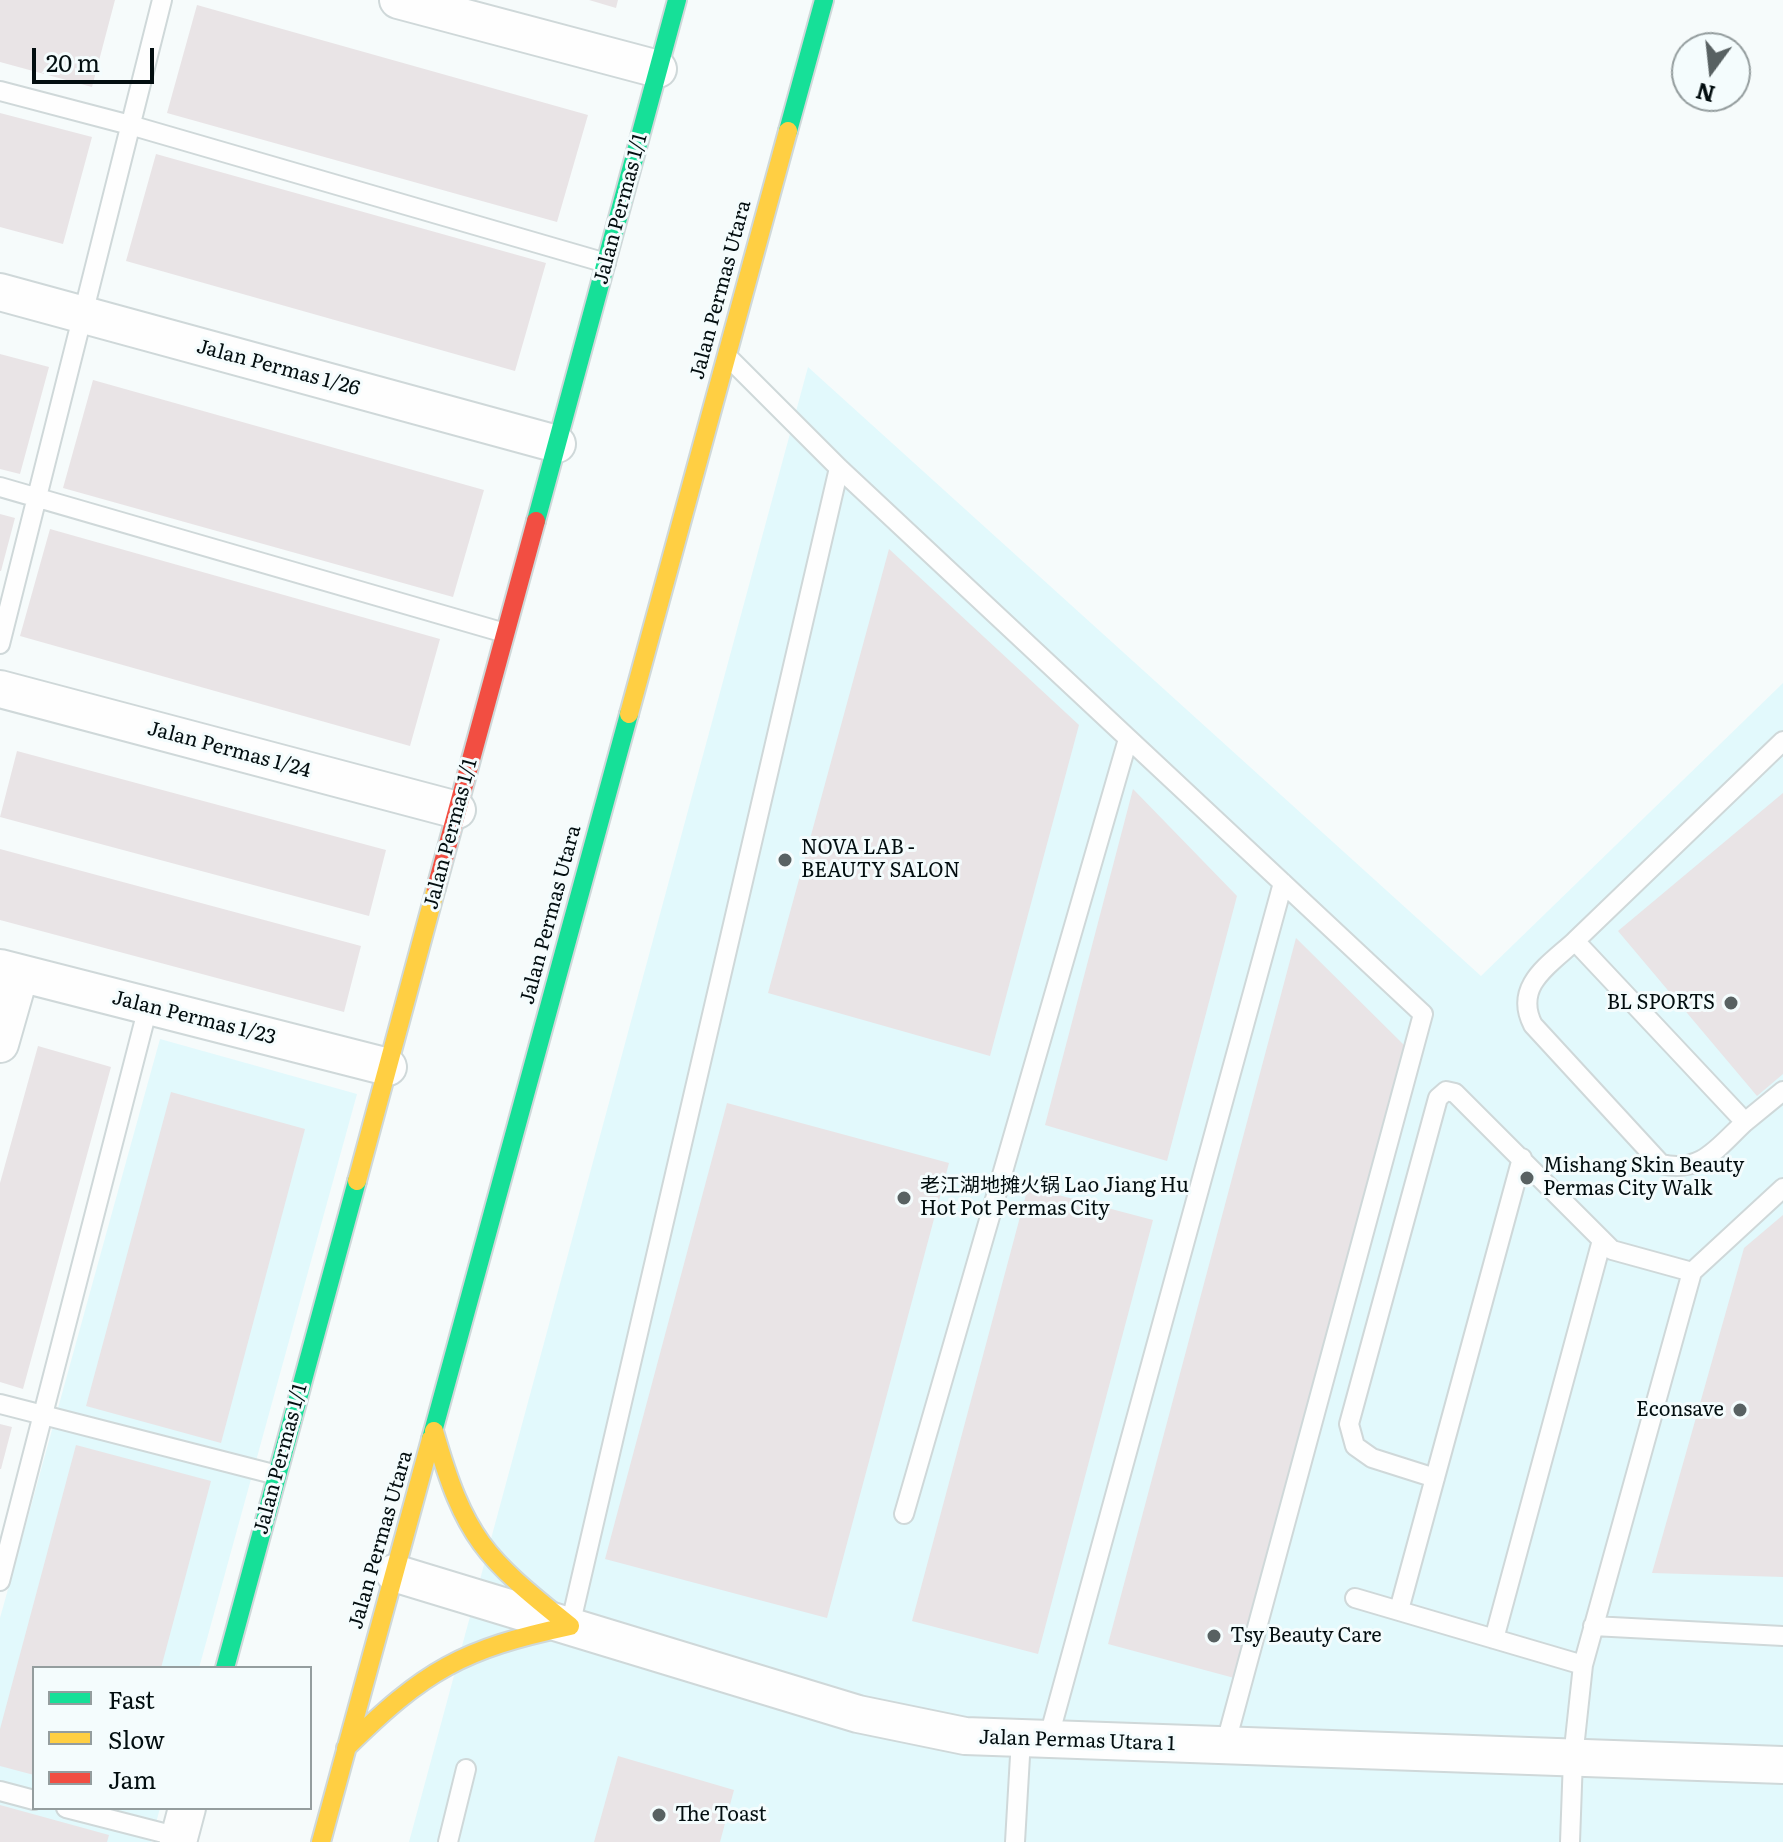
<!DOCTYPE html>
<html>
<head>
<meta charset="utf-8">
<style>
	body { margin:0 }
	#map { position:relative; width:1783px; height:1842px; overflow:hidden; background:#f6fbfb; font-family:Literata,serif }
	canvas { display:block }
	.legend { position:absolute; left:32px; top:1666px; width:280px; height:144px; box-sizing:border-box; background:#f4fcfd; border:2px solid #949d9e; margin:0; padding:10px 14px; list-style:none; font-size:24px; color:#030e10 }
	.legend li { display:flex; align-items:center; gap:16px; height:40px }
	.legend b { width:40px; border:2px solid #949d9e }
	.north { position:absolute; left:1671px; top:32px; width:80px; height:80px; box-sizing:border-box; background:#f4fcfd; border:2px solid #949d9e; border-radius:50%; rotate:195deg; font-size:22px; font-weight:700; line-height:32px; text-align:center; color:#030e10 }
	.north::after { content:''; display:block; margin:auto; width:28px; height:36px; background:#586162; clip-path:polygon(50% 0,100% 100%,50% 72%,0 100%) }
	.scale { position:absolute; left:32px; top:48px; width:122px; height:36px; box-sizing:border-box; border:4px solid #030e10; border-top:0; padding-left:10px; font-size:24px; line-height:28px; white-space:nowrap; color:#030e10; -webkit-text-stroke:6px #f4fcfd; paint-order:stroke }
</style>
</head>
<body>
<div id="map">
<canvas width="1783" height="1842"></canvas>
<ul class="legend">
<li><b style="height:10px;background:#16e098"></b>Fast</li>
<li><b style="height:10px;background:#ffcf43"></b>Slow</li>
<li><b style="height:10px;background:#f24e42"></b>Jam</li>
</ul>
<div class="north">N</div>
<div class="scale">20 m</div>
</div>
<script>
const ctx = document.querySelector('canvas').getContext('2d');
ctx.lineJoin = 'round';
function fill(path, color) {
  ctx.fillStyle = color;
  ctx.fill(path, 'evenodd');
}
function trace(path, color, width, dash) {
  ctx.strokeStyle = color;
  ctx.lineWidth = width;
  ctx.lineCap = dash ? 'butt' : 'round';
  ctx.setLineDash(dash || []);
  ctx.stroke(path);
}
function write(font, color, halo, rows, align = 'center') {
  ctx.font = font + ' Literata,"Noto Sans SC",serif';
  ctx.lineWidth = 6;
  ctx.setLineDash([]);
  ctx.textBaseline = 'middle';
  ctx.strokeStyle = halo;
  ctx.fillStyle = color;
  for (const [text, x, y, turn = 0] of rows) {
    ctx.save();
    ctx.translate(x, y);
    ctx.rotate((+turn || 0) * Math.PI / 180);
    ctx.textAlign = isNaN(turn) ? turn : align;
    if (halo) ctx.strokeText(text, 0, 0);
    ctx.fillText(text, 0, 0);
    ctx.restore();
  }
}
fill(new Path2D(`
	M808,367l673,609 302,-293v1159h-1374z
	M160,1039l197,55 -158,574h-165v140h126l-9,34h-151v-224z`), '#e2f9fc');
fill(new Path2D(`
	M0,0h115l-23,87 -92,-25z
	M589,0h29l-2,8z
	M197,5l391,110 -31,107 -390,-109z
	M0,113l92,24 -29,107 -63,-17z
	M156,154l390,109 -31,108 -389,-110z
	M0,354l49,13 -29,107 -20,-5z
	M93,380l391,110 -31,107 -390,-109z
	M0,514l15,4 -14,53h-1z
	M50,529l390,110 -30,107 -390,-110z
	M889,549l190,176 -89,331 -222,-63z
	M17,751l369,99 -17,66 -369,-99z
	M1133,789l104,107 -70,265 -122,-36z
	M1783,793v281l-26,22 -139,-165z
	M0,849l361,97 -17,66 -344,-92z
	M1296,938l111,110 -169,631 -130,-35z
	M38,1046l73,21 -88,322 -23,-7v-199z
	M171,1092l134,37 -84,314 -135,-37z
	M727,1103l222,60 -122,455 -222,-59z
	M1028,1187l125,33 -115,434 -126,-33z
	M1783,1215v362l-131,-4 92,-325z
	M0,1424l12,3 -11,42h-1z
	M76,1445l135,36 -50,187h-127v107l-34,-9v-37z
	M618,1756l116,34 -14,52h-126z
	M0,1805l109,30 -2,7h-107z`), '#e9e4e6');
const lane = new Path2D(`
	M0,91l130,34 476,138
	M728,357l111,111 584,546 -198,732
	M0,487l505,146
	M0,644l162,-644
	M1575,941l170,181c-27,25 -44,52 -84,42l-128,-139c-20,-39 16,-60 42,-84z
	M1575,941l208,-200
	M1745,1122l38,-31
	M0,1404l277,71
	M1435,1478l-63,-20 -17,-12 -6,-22 89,-326 8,-7 9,2 157,157 80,22
	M904,1514l224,-775
	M0,1581l148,-574
	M1355,1598l228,67
	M1399,1610l123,-452
	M570,1626l269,-1158
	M1593,1626l190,10
	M1494,1639l108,-399
	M1048,1740l235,-857
	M0,1791l34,9
	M66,1808l113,29
	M448,1842l18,-73
	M1015,1842l6,-103
	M1570,1842l3,-84 10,-93 109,-393 91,-84`);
const street = new Path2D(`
	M398,0l260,69
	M0,292l557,152
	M0,689l457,121
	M0,968l388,99
	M0,1044l20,-70
	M394,1573l464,141 107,22 818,29
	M178,1842l9,-34`);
const fast = new Path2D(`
	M788,131l36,-131
	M536,521l141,-521
	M431,1439l198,-725
	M225,1668l132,-487`);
const slow = new Path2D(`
	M629,714l159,-583
	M357,1181l79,-293
	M434,1431c31,108 50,126 136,195
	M346,1748c79,-78 116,-99 224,-122
	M321,1842l110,-403`);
const jam = new Path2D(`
	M436,888l100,-367`);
trace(lane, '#cfd8d9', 22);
trace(street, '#cfd8d9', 40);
trace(fast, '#cfd8d9', 22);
trace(slow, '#cfd8d9', 22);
trace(jam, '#cfd8d9', 22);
trace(lane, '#fefefe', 18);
trace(street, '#fefefe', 36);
trace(fast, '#16e098', 18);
trace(slow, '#ffcf43', 18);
trace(jam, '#f24e42', 18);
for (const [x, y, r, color] of [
	[785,860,8,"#586162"],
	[1731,1003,8,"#586162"],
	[1527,1178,8,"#586162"],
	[904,1198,8,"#586162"],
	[1740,1410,8,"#586162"],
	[1214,1636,8,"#586162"],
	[659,1815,8,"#586162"]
]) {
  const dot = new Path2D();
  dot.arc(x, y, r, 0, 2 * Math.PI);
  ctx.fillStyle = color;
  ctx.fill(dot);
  trace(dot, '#f4fcfd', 3);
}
write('20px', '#030e10', '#f4fcfd', [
	["Jalan Permas 1/1",621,209,-75],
	["Jalan Permas Utara",721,290,-75],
	["Jalan Permas 1/26",278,368,15],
	["Jalan Permas 1/24",229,750,15],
	["Jalan Permas 1/1",451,834,-75],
	["Jalan Permas Utara",551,915,-75],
	["Jalan Permas 1/23",194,1018,14],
	["Jalan Permas 1/1",281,1459,-75],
	["Jalan Permas Utara",381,1540,-74],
	["Jalan Permas Utara 1",1077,1741,2]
]);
write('20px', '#030e10', '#f4fcfd', [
	["NOVA LAB -",801,848],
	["BEAUTY SALON",801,871],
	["BL SPORTS",1715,1003,"right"],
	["Mishang Skin Beauty",1543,1166],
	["Permas City Walk",1543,1189],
	["老江湖地摊火锅 Lao Jiang Hu",920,1186],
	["Hot Pot Permas City",920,1209],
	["Econsave",1724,1410,"right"],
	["Tsy Beauty Care",1230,1636],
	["The Toast",675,1815]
], 'left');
</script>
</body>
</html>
